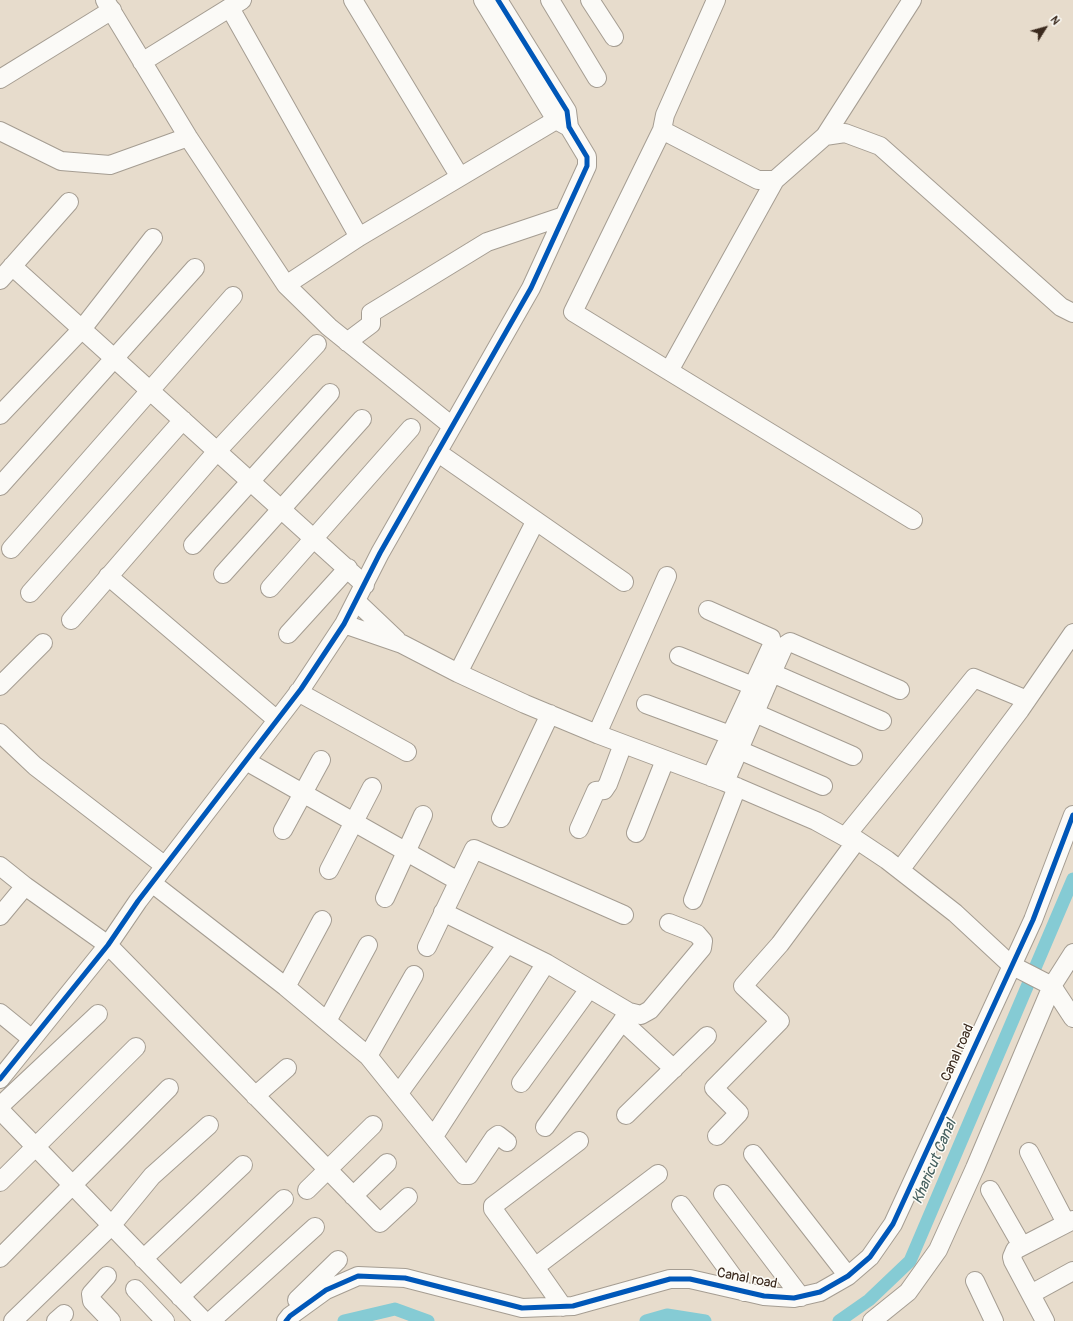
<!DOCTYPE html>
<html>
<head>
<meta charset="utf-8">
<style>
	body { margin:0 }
	#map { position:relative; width:1073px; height:1321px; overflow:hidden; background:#e7dccc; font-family:Pangolin,sans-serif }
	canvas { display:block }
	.north { position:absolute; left:1025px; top:8px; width:40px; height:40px; -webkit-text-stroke:3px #fdfcf7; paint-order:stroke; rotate:53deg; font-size:11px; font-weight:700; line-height:16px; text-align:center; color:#3b2a1e }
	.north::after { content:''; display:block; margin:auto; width:14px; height:18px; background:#3b2a1e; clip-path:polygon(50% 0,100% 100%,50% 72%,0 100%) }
</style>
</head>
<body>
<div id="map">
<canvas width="1073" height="1321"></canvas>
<div class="north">N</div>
</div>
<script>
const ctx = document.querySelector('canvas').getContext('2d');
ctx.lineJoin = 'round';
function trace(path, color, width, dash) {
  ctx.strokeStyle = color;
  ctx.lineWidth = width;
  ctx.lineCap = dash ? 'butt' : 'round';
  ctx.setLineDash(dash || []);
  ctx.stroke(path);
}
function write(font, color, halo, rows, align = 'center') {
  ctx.font = font + ' Pangolin,sans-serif';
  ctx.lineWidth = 3;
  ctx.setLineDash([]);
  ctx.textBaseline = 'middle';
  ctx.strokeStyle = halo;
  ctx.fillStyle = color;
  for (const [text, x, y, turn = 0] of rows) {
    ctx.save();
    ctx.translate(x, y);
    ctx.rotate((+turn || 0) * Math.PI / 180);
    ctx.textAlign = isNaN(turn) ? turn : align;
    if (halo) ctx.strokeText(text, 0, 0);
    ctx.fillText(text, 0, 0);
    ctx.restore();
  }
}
trace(new Path2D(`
	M344,1321l51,-12 33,12
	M646,1321l21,-6 38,6
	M839,1321l30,-21 41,-39 163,-382`), '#85cbd4', 13);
const minor = new Path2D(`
	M105,0l83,137 98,148 43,42 123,99
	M353,0l107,177
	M483,0l73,120 11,6
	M550,0l47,78
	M590,0l24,37
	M230,8l129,229
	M142,62l100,-62
	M0,79l112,-69
	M662,130l96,50h17l50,-44 20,-3 35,13 181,161 12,6
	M0,131l61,30 49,4 78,-28
	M825,136l87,-136
	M775,180l-106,191 244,149
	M12,266l353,319
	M0,280l69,-78
	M286,285l73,-48 197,-117
	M347,342l24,-18v-11l116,-71 77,-26
	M669,371l-96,-59 89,-182 3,-15 51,-115
	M0,415l82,-86 71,-91
	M437,452l187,130
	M0,486l195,-218
	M193,545l137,-152
	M11,549l222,-253
	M223,574l139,-155
	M108,576l169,144
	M270,588l141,-160
	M30,593l153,-173
	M357,602l40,38
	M708,610l63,28 1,7 -61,132
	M71,620l147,-170 99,-106
	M344,624l58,20 56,29 67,31 72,30 128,48 91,39 29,16 12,3 30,20 68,53 56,52 41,21 21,32
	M288,634l60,-66
	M679,656l74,30
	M458,673l77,-151
	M772,673l110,48
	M0,686l43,-43
	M298,692l109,60
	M646,704l84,31
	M755,713l98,43
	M0,733l35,33 130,100
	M597,734l70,-158
	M739,750l84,36
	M246,761l212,120
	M725,782l47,-109 12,-27 6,-4 110,48
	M501,818l49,-104
	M579,829l17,-38 8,-1 4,-6 15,-40
	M283,830l38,-70
	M636,833l29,-73
	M845,837l129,-159 53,22
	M0,866l25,20 83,59 272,278 28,-26
	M329,870l43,-83
	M900,870l120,-160 53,-77
	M152,883l134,104 36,-67
	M385,898l38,-83
	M693,900l44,-113
	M443,912l103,51 83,49 12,3 9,-5 52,-62 1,-7 -6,-7 -28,-11
	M0,916l25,-30
	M427,947l47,-98 150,66
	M286,987l82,69 96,119h5l25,-37 4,-3 9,7
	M0,1013l32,26
	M327,1021l41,-76
	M622,1021l52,48
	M368,1056l46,-81
	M0,1079l108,-134 30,-44 163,-212 43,-65 36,-71 151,-265 56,-122v-9l-18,-30 -2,-16 -69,-111
	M521,1083l68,-94
	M399,1093l108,-149
	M255,1096l32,-28
	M0,1106l98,-92
	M0,1110l204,211
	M626,1115l81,-79
	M545,1127l84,-115
	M434,1136l112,-173
	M717,1136l22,-23 -25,-25 66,-67 -37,-35 37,-42 77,-104
	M579,1141l-86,65v3l42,58 123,-93
	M1029,1152l37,71
	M753,1154l95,122
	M0,1182l136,-135
	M307,1190l66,-65
	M990,1190l32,56
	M723,1194l78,103
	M353,1196l34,-33
	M681,1205l63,87
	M0,1258l169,-170
	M143,1259l100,-94
	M535,1267l28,40
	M107,1276l-16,18 1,7 19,20
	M975,1281l19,40
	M135,1289l30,32
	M1031,1294l42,-23
	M180,1297l104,-98
	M297,1300l41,-40
	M13,1321l98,-95 41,-50 57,-51
	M56,1321l8,-7
	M211,1321l104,-94
	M286,1321l4,-5 36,-26 32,-14 47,2 117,30 51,-2 97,-27h20l74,17 30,2 26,-6 28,-16 22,-19 23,-33 140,-304 40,-105
	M872,1321l36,-29 30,-42 37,-82 77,-182 21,-33
	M1045,1321l-32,-60 -1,-4 3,-7 58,-30`);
trace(minor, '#a59d92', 20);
trace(minor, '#fbfaf7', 18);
trace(new Path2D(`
	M0,1079l108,-134 30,-44 163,-212 43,-65 36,-71 151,-265 56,-122v-9l-18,-30 -2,-16 -69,-111
	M286,1321l4,-5 36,-26 32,-14 47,2 117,30 51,-2 97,-27h20l74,17 30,2 26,-6 28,-16 22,-19 23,-33 140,-304 40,-105`), '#0057b8', 5);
write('14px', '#3b2a1e', '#fdfcf7', [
	["Canal road",958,1053,-66],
	["Canal road",747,1279,11]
]);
write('italic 15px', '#46605f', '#fdfcf7', [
	["Kharicut Canal",935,1162,-67]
]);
</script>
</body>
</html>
